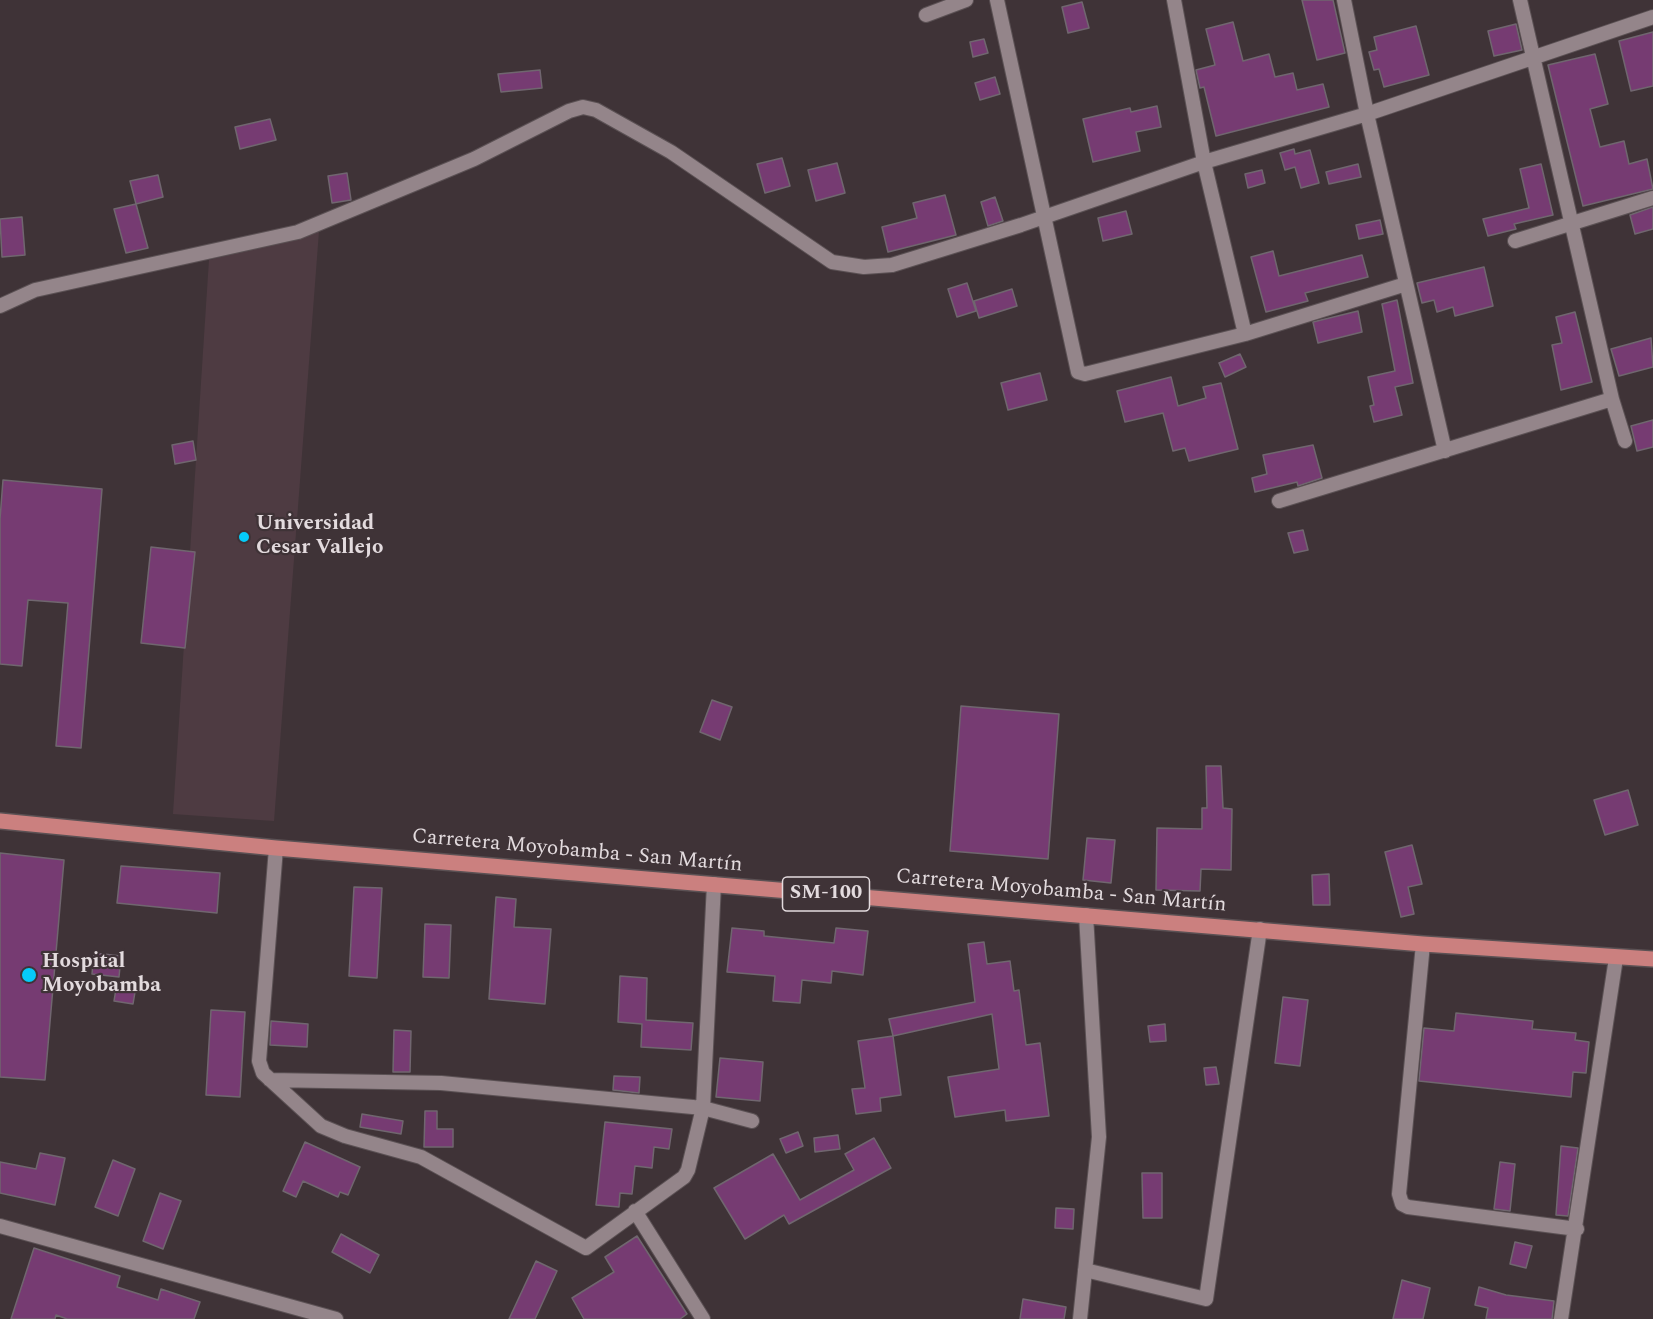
<!DOCTYPE html>
<html>
<head>
<meta charset="utf-8">
<style>
	body { margin:0 }
	canvas { display:block; background:#3f3337 }
</style>
</head>
<body>
<canvas width="1653" height="1319"></canvas>
<script>
const ctx = document.querySelector('canvas').getContext('2d');
ctx.lineJoin = 'round';
function fill(path, color) {
  ctx.fillStyle = color;
  ctx.fill(path, 'evenodd');
}
function trace(path, color, width, dash) {
  ctx.strokeStyle = color;
  ctx.lineWidth = width;
  ctx.lineCap = dash ? 'butt' : 'round';
  ctx.setLineDash(dash || []);
  ctx.stroke(path);
}
function write(font, color, halo, rows, align = 'center') {
  ctx.font = font + ' Spectral,serif';
  ctx.lineWidth = 4.5;
  ctx.setLineDash([]);
  ctx.textBaseline = 'middle';
  ctx.strokeStyle = halo;
  ctx.fillStyle = color;
  for (const [text, x, y, turn = 0] of rows) {
    ctx.save();
    ctx.translate(x, y);
    ctx.rotate((+turn || 0) * Math.PI / 180);
    ctx.textAlign = isNaN(turn) ? turn : align;
    if (halo) ctx.strokeText(text, 0, 0);
    ctx.fillText(text, 0, 0);
    ctx.restore();
  }
}
fill(new Path2D(`
	M319,231l-45,590 -101,-7 36,-554z`), '#4e3b42');
const building = new Path2D(`
	M1302,0h31l12,53 -28,7z
	M1082,2l7,26 -21,5 -6,-26z
	M1233,22l10,39 26,-7 6,23 18,-4 4,17 26,-6 6,23 -113,29 -12,-49 -4,1 -4,-18 19,-5 -9,-36z
	M1516,24l6,26 -28,6 -6,-25z
	M1416,26l13,49 -45,12 -5,-18 -5,1 -5,-18 8,-2 -3,-13z
	M1653,32v54l-22,5 -12,-50z
	M984,39l4,14 -15,4 -3,-15z
	M1595,54l13,50 -18,5 10,38 24,-6 5,23 18,-5 6,30 -70,17 -35,-141z
	M540,70l2,18 -41,4 -3,-18z
	M995,77l5,17 -20,6 -5,-17z
	M1157,106l4,21 -25,5 4,19 -47,11 -10,-43 47,-11 1,4z
	M270,119l6,21 -36,9 -5,-22z
	M1294,149l1,5 15,-4 9,33 -18,5 -6,-21 -10,3 -5,-17z
	M782,158l8,28 -25,7 -8,-29z
	M837,163l8,30 -29,8 -8,-31z
	M1358,164l3,13 -32,7 -3,-12z
	M1541,164l12,51 -39,9 2,5 -28,7 -5,-17 46,-11 -9,-39z
	M1262,170l3,13 -17,5 -3,-14z
	M347,173l4,27 -19,3 -4,-27z
	M158,175l5,22 -27,7 -6,-23z
	M945,195l11,40 -68,17 -6,-25 35,-9 -4,-15z
	M995,197l8,24 -15,5 -7,-24z
	M136,204l12,44 -22,5 -12,-44z
	M1653,207v22l-18,5 -5,-19z
	M1126,211l6,23 -29,7 -5,-23z
	M22,217l3,38 -23,2 -2,-38z
	M1380,220l3,14 -24,5 -3,-14z
	M1273,251l6,25 83,-21 6,22 -63,16 3,8 -42,11 -15,-55z
	M1484,267l9,39 -38,10 -2,-9 -16,5 -3,-12 -12,3 -5,-20z
	M967,283l9,28 -19,6 -9,-28z
	M1012,289l5,17 -38,12 -5,-17z
	M1397,300l16,83 -18,4 7,28 -28,7 -4,-16 4,-1 -6,-28 27,-6 -13,-67z
	M1358,311l4,21 -44,11 -5,-21z
	M1575,312l17,70 -31,8 -9,-45 10,-2 -6,-26z
	M1651,338l2,29 -34,9 -8,-27z
	M1240,354l6,13 -21,10 -6,-14z
	M1040,373l7,27 -39,10 -7,-27z
	M1171,377l7,29 28,-8 -3,-11 18,-4 17,66 -49,12 -4,-13 -12,3 -10,-38 -38,9 -8,-31z
	M1653,420v27l-16,4 -6,-25z
	M193,441l3,19 -21,4 -3,-19z
	M1313,445l9,33 -24,8 -1,-4 -42,10 -3,-14 15,-4 -4,-19z
	M3,480l99,9 -21,259 -25,-2 12,-143 -40,-3 -6,66 -22,-2v-145z
	M1303,530l5,20 -14,3 -6,-20z
	M151,547l44,5 -10,96 -44,-5z
	M712,700l20,7 -12,33 -20,-8z
	M961,706l98,8 -11,145 -98,-8z
	M1206,766h15l2,42 9,1 -1,61 -30,-1 -1,22 -44,-1 1,-62 45,1v-21h5z
	M1628,790l10,35 -33,10 -11,-35z
	M1087,838l28,2 -4,43 -28,-3z
	M1412,845l10,39 -14,3 6,27 -13,3 -16,-65z
	M0,853l64,7 -19,220 -45,-3z
	M121,866l99,7 -3,40 -100,-10z
	M1329,874l1,31h-17l-1,-30z
	M354,887l28,1 -5,90 -28,-2z
	M496,897l20,2 -2,28 37,2 -6,75 -56,-5z
	M425,924l26,1 -2,53 -26,-1z
	M732,928l32,3v5l70,7 2,-15 32,3 -5,44 -31,-4 -1,12 -29,-3 -2,23 -27,-2 2,-25 -48,-4z
	M984,942l3,22 23,-3 4,30 5,-1 7,55 14,-2 9,73 -43,5 -1,-11 -50,7 -7,-40 51,-8 -7,-55 -99,22 -4,-17 86,-17 -7,-58z
	M94,953l27,3 -2,21 -27,-3z
	M620,976l27,2 -1,42 47,3 -2,27 -50,-3 1,-23 -24,-2z
	M117,983l19,3 -3,18 -19,-3z
	M1283,997l25,3 -8,66 -25,-3z
	M211,1010l34,2 -5,85 -34,-2z
	M1456,1013l77,8 -1,8 44,4 -1,7 14,2 -3,31 -13,-1 -2,25 -152,-16 5,-53 30,3z
	M271,1021l37,3 -1,23 -37,-2z
	M1165,1024l1,17 -16,1 -2,-16z
	M394,1030l17,1 -1,41h-17z
	M893,1036l8,59 -21,3 1,13 -25,3 -4,-25 13,-1 -7,-47z
	M720,1058l43,4 -3,39 -44,-4z
	M1216,1067l3,17 -13,1 -2,-17z
	M614,1076l26,1 -1,16 -26,-3z
	M425,1111h12v18h16v18h-29z
	M362,1114l41,7 -2,13 -41,-7z
	M605,1122l67,7 -3,20 -15,-2 -2,21 -17,-2 -3,28 -12,-1 -1,14 -23,-2z
	M798,1132l5,14 -17,7 -6,-14z
	M838,1135l2,14 -25,3 -1,-14z
	M874,1138l17,30 -102,56 -5,-9 -39,24 -31,-51 59,-34 27,46 54,-30 -9,-16z
	M305,1142l55,25 -12,28 -8,-3 -2,5 -35,-16 -7,16 -13,-6z
	M1561,1146l17,2 -10,68 -12,-1z
	M40,1153l25,5 -10,47 -55,-12v-31l36,7z
	M113,1160l22,9 -17,47 -23,-9z
	M1500,1162l15,2 -5,47 -16,-2z
	M1142,1173h20v45h-19z
	M160,1193l21,8 -18,48 -20,-8z
	M1056,1208l18,1 -1,20 -18,-1z
	M341,1234l38,21 -9,18 -38,-21z
	M637,1236l50,78 -7,5h-96l-12,-21 42,-26 -9,-15z
	M1515,1242l17,4 -6,22 -16,-4z
	M34,1248l86,28 -3,11 41,13 3,-11 39,13 -6,17h-127l-11,-4 -1,4h-44z
	M536,1261l21,10 -22,48h-26z
	M1402,1280l28,8 -7,31h-30z
	M1479,1287l27,8 48,6 -2,18h-66l2,-11 -13,-3z
	M1023,1299l43,8 -2,12h-44z`);
fill(building, '#763b72');
trace(building, '#70666f', 1.5);
const minor = new Path2D(`
	M997,0l81,372 7,2 160,-40 161,-50
	M1174,0l30,162 41,172
	M1344,0l23,114 78,337
	M1520,0l92,399 13,42
	M926,15l40,-15
	M1515,241l138,-43
	M0,306l35,-16 263,-58 176,-73 95,-48 14,-4 13,3 75,42 161,110 32,5 28,-2 129,-40 183,-63 163,-48 286,-97
	M1279,501l333,-102
	M276,848l-17,213 4,12 58,53 24,10 76,21 165,91 98,-71 4,-7 15,-62 11,-224
	M1423,944l-24,250 3,10 6,3 169,22
	M270,1080l171,3 262,25 49,13
	M635,1211l68,108
	M0,1226l336,93
	M1085,1270l121,29 54,-370
	M1080,1319l19,-182 -13,-222
	M1561,1319l55,-361`);
const primary = new Path2D(`
	M0,821l276,27 1147,96 230,15`);
trace(minor, '#5b5154', 16);
trace(primary, '#5b5154', 18);
trace(minor, '#94858a', 14);
trace(primary, '#cb807f', 15);
for (const [x, y, r, color] of [
	[244,537,6,"#05cbf9"],
	[29,975,8,"#05cbf9"]
]) {
  const dot = new Path2D();
  dot.arc(x, y, r, 0, 2 * Math.PI);
  ctx.fillStyle = color;
  ctx.fill(dot);
  trace(dot, '#3f3337', 2);
}
for (const [x, y, w] of [
	[826,894,87]
]) {
  const box = new Path2D();
  box.roundRect(x - w / 2, y - 17, w, 34, 4.5);
  ctx.fillStyle = '#3f3337';
  ctx.fill(box);
  trace(box, '#e3dbde', 1.5);
}
write('bold 20px', '#e3dbde', null, [
	["SM-100",826,894]
]);
write('bold 21px', '#e3dbde', '#3f3337', [
	["Universidad",256,525],
	["Cesar Vallejo",256,549],
	["Hospital",42,963],
	["Moyobamba",42,987]
], 'left');
write('21px', '#e3dbde', '#3f3337', [
	["Carretera Moyobamba - San Martín",577,852,5],
	["Carretera Moyobamba - San Martín",1061,892,5]
]);
</script>
</body>
</html>
